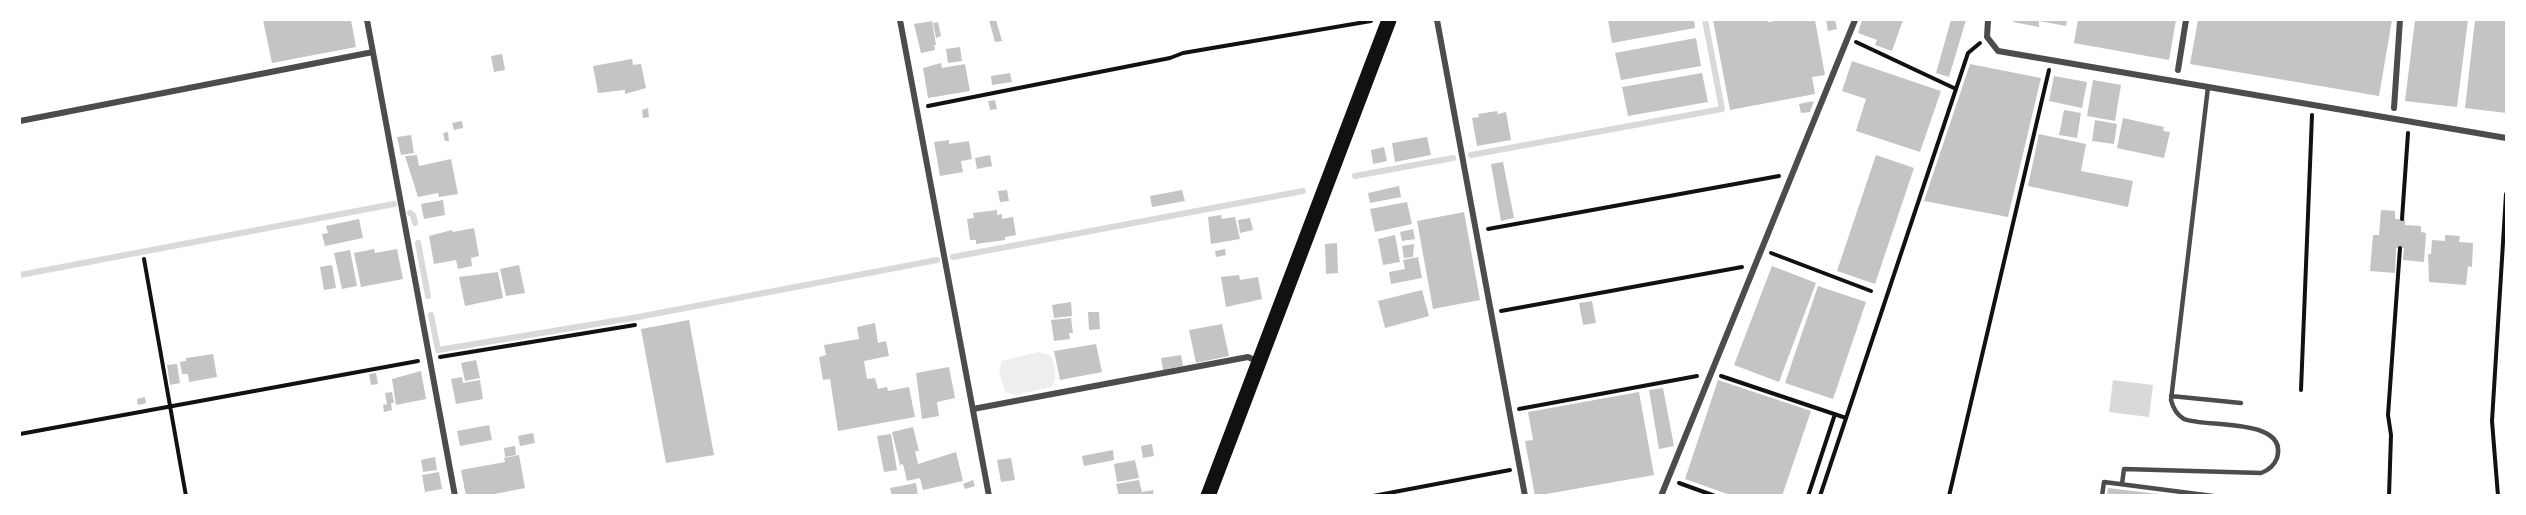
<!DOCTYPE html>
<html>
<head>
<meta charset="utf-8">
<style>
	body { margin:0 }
	#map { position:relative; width:2526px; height:515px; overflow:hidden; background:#fff; font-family:Inter,sans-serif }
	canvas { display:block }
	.frame { position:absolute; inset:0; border:21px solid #fff; pointer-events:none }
</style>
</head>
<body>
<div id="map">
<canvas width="2526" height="515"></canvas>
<div class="frame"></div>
</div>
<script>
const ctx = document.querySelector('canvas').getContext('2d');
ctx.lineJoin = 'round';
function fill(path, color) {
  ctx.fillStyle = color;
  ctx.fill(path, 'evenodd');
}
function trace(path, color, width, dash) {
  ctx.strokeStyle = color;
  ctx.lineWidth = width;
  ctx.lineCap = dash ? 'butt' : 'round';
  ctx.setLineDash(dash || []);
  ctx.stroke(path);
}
fill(new Path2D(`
	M1039,352l12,4c4,10 7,21 1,31l-37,8 -10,-3 -6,-21 3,-10z`), '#eee');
fill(new Path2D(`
	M2113,380l40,5 -4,32 -40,-5z`), '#d9d9d9');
trace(new Path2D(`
	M1471,155l251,-46 -17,-89
	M1355,176l98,-18
	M410,213l3,2 2,8
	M418,243l10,53
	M953,257l350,-66
	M20,275l374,-71
	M431,315l7,35 200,-33 299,-57`), '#d9d9d9', 6);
fill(new Path2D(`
	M263,20h88l5,27 -84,16z
	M989,20h7l6,21 -7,1z
	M1608,20h86l1,8 -83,15z
	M1713,20h55v2l14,-2h33l10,55 -13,2 3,17 -85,16z
	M1826,20h9l2,9 -9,2z
	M1862,20h41l-11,31 -17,-6 2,-5 -19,-7z
	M1951,20h15l-17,57 -13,-4z
	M2013,20h54l-1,6 -27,-5v6l-26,-5z
	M2078,20h98l-7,40 -95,-17z
	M2198,20h194l-13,76 -189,-32z
	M2415,20h53l-11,87 -52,-6z
	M2475,20h31v93l-41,-5z
	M932,21l4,24h-2l1,5 -14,3 -7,-29z
	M938,22l3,14 -5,2 -3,-15z
	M1696,38l5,28 -80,14 -6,-27z
	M960,47l2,14 -14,2 -2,-14z
	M502,54l3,16 -11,2 -3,-16z
	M632,59l1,6 8,-1 5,24 -21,6v-4l-27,3 -5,-27z
	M1852,61l89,30 -21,61 -64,-21 10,-32 -24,-8z
	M941,63l1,5 23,-4 5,27 -42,7 -5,-30z
	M1970,64l71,14 -33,139 -84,-16z
	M1010,73l2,9 -20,3 -1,-9z
	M1702,73l6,29 -80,14 -6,-29z
	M2054,76l33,6 -5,26 -33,-7z
	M2093,80l28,5 -6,36 -28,-5z
	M995,100l2,9 -7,1 -2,-9z
	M1814,101l-4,11 -9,1 -2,-9z
	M648,108l1,9 -6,1 -1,-8z
	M2064,110l17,3 -4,25 -18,-3z
	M1497,111l1,3 8,-2 5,28 -34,6 -5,-28 7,-1 -1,-3z
	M2123,118l41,9 -1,4 7,1 -6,26 -47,-10z
	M2095,120l22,4 -3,20 -22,-3z
	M462,121l1,7 -9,2 -2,-7z
	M448,132l1,9h-4l-2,-8z
	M2039,134l47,10 -5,27 52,10 -5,26 -100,-21z
	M411,135l3,18 -13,2 -4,-18z
	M1427,137l4,18 -36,7 -3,-19z
	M949,140v4l20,-3 3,18 -11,2 2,11 -23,4 -6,-34z
	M1384,147l3,14 -14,3 -2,-14z
	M417,155l2,11 32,-7 7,35 -19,3 -1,-4 -20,4 -13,-41z
	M990,155l2,11 -15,3 -2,-11z
	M1876,155l38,13 -39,116 -38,-13z
	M1503,162l11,56 -13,3 -10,-57z
	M1399,186l2,11 -31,6 -2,-10z
	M1007,190l2,11 -9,1 -2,-11z
	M1182,190l3,11 -33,6 -2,-11z
	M443,200l2,15 -21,4 -3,-15z
	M1407,202l5,22 -37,8 -5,-23z
	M997,210v5l5,-1v5l11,-2 3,18 -11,2v3l-29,4v-4h-6l-3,-21 7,-1 -1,-5z
	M2381,210l14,1v8h10v6l16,1v6l5,1 -2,29 -21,-2 1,-12h-8l-1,25 -25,-2 3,-36h6z
	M1464,212l16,88 -47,9 -16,-88z
	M1221,215l1,4 13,-2 5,22 -29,5 -3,-27z
	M1250,218l3,12 -13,3 -2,-13z
	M359,219l4,19 -38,8 -3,-12 6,-1 -2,-7z
	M474,228l5,28 -8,2 1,8 -14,3 -2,-9 -22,4 -5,-28 23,-6 1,2z
	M1413,229l2,10 -13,2 -2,-9z
	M1395,235l5,27 -17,3 -5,-26z
	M2445,235l15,1 -1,6 14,1 -1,24 -4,-1 -2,19 -37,-3 -1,-28h3l1,-14 13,1z
	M1337,243l1,30 -12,1 -1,-30z
	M1414,244l-1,13 -9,1 -2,-12z
	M374,249l1,4 22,-4 6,30 -42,8 -7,-34z
	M1225,249l1,6 -10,2 -1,-6z
	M350,250l7,36 -15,3 -8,-36z
	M1418,257l4,21 -31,6 -2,-12 16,-3 -2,-9z
	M332,265l4,23 -12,2 -4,-23z
	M519,265l6,28 -19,3 -6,-27z
	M1772,266l44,17 -37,99 -45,-17z
	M498,272l5,26 -38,8 -6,-29z
	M1239,275l1,5 18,-3 4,22 -36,8 -5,-30z
	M1818,286l48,16 -33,97 -48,-16z
	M1422,290l7,26 -44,12 -7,-27z
	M1592,301l4,22 -13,2 -4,-22z
	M1071,302l1,14 -18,2 -2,-13z
	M1088,312h11l1,17 -11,1z
	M1071,318l2,15h-4l1,6 -16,2 -3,-21z
	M689,320l25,135 -48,8 -25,-134z
	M875,323l3,20 8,-2 3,15 -25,5 3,18 8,-1 3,11 9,-2 1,4 21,-4 6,30 -77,14 -8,-52 -7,1 -4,-23 7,-2 -2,-10 35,-6 -2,-12z
	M1222,324l7,32 -33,7 -7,-33z
	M1096,344l6,28 -42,8 -6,-29z
	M213,354l4,23 -28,5 -1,-8h-6l-2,-12 6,-1v-3z
	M1181,355l2,11 -20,4 -2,-12z
	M476,360l4,18 -15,3 -4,-18z
	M177,364l3,19 -10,2 -3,-20z
	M949,367l6,31 -18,4 2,14 -17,3 -6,-46z
	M421,371l5,28 -30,6 -4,-26z
	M376,373l2,11 -7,1 -2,-11z
	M462,377l1,6 17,-3 3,19 -27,5 -5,-25z
	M1718,380l93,31 -29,85h-49l-48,-17z
	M1663,388l11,58 -15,3 -10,-59z
	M392,392l2,11h-3l1,7 -8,2 -1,-7 4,-1 -2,-11z
	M1639,392l15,83 -119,21 -10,-55 8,-1 -5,-28z
	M145,397l1,6 -8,2 -1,-6z
	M489,425l3,15 -32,6 -3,-15z
	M913,427l6,24h-4l3,13 38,-12 7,29 -40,9 -3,-12 -13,3 -4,-17 -3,1 -8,-33z
	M533,433l2,10 -15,3 -2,-10z
	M891,434l6,36 -13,2 -7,-36z
	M1152,444l2,12 -11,2 -2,-12z
	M515,446l1,9 -11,2 -1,-9z
	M1113,450l1,10 -30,6 -2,-10z
	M519,455l6,33 -40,8h-19l-5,-26 44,-8 -1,-4z
	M435,457l2,13 -14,2 -2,-12z
	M1011,458l4,22 -14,2 -4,-22z
	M1135,460l4,18 -22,4 -3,-18z
	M439,472l3,17 -17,3 -3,-17z
	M973,480l2,6 -10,3 -2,-5z
	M1139,480l3,12 11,-2 1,6h-35l-3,-12z
	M916,483l2,13h-26l-2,-8z
	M2108,488l50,6v2h-51z`), '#c4c4c4');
trace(new Path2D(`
	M1856,42l100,47
	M928,106l242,-48 13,-5 188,-32
	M2402,219l6,-86
	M1488,229l291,-53
	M1771,253l100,38
	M144,259l42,237
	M1501,311l241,-44
	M440,357l195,-32
	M1721,376l125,42
	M2301,390l11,-275
	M1519,409l178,-33
	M20,434l398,-73
	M1679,483l36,13
	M1373,496l137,-26
	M1808,496l27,-82
	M1820,496l148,-443 12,-10
	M1949,496l100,-426
	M2389,496l2,-61 -3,-20 12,-167
	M2498,496l-6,-75 14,-227`), '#111', 4);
trace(new Path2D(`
	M2171,396l70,7
	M2122,484l2,-15 137,4c8,-3 13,-7 16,-15 12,-41 -72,-30 -93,-39 -7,-4 -11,-11 -13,-19l37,-313
	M2102,496l2,-14 109,14`), '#4c4c4c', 4.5);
trace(new Path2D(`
	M367,20l88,476
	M900,20l89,476
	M1437,20l88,476
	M1988,20l-1,17 11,14 508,87
	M2178,70l8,-50
	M2394,108l6,-88
	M20,121l353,-69
	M973,409l275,-52 11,5
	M1661,496l194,-476`), '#4c4c4c', 6);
trace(new Path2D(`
	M1208,496l181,-476`), '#111', 15);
</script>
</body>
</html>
